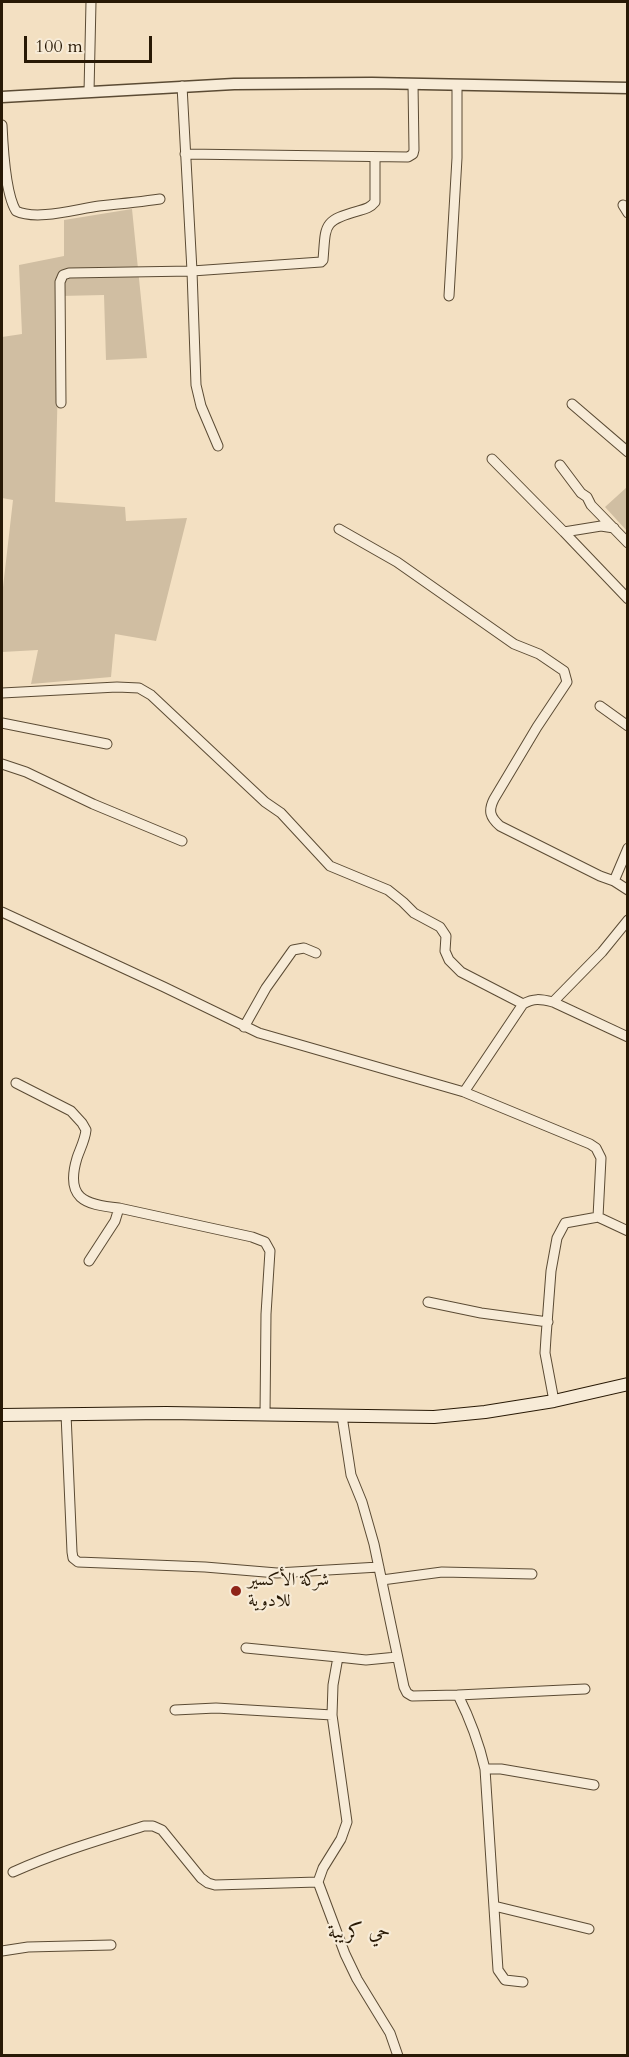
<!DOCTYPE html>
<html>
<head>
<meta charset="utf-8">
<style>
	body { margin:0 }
	#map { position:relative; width:629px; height:2057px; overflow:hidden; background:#f3e0c2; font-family:Cardo,serif }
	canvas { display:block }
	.frame { position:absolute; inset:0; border:3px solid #281905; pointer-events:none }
	.scale { position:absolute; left:24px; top:36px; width:128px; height:27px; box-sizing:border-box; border:3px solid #281905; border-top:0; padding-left:8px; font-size:18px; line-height:21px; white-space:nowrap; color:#281905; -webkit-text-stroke:4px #f7ebd7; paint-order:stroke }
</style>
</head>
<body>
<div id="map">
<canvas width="629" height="2057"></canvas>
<div class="frame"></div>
<div class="scale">100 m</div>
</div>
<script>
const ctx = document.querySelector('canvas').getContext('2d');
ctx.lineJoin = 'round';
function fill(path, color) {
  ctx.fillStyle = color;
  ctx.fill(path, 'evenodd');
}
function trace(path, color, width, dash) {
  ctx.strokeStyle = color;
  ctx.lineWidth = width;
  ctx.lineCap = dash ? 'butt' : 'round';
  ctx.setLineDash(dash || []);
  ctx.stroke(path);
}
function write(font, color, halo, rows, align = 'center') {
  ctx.font = font + ' Cardo,Amiri,serif';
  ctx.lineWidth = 4.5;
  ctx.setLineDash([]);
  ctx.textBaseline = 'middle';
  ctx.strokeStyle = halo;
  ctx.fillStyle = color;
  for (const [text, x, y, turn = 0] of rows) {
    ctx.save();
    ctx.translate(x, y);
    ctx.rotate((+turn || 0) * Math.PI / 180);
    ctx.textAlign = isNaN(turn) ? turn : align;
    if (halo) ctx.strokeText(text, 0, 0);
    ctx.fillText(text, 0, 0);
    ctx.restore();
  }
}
fill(new Path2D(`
	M132,209l15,149 -41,2 -2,-65 -44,1 -5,206 70,5 1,14 61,-3 -31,123 -41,-7 -4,43 -80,7 7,-34 -36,2v-56l11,-96 -11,-2v-161l20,-3 -3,-69 45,-9v-36z
	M627,487v44l-22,-24z`), '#d0bea2');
const minor = new Path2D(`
	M89,92l2,-90
	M2,125c1,22 3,68 14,86 21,10 60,-2 83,-5 20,-2 40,-4 61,-7
	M185,154l223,3 5,-3 1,-4 -1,-66
	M623,205l5,8
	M449,296l8,-138v-73
	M61,403l-1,-121 3,-7 6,-2 123,-2 -10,-185
	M572,404l56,48
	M218,446l-17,-40 -5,-21 -4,-114 129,-9 2,-2c3,-35 -1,-39 35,-49 7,-2 12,-3 17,-9v-44
	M492,459l72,73
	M560,465l21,28 6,4 4,8 37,38
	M614,528l-13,-2 -37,6 64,67
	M339,529l58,33 117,82 25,10 25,17 3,11 -30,45 -43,72c-6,12 -4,18 6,27l100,50 14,5
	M2,693l115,-6 22,1 12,7 114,107 16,11 49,53 58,24 15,12 11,11 26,14 6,9 -1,15 4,9 12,12 62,32
	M600,706l28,20
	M2,723l105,21
	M2,764l24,8 67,32 89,37
	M628,848l-14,33 14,9
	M2,912l162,75 95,46 205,59 126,52 6,4 5,10 -3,59 -33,6 -8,15 -6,33 -5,66 -1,16 9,48
	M553,1002l49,-50 26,-32
	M244,1027l22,-39 27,-38 11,-2 12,5
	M16,1083l55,28 11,12 4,7c-1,10 -6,19 -9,28 -12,40 7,47 42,50
	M464,1092l59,-88c11,-6 17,-5 30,-2l75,35
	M598,1217l30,14
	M89,1261l26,-40 4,-13 133,29 13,5 5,9 -4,63 -1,101
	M428,1302l53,11 67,9
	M66,1414l6,138 1,6 5,4 127,5 72,6 102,-6
	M342,1416l9,59 11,27 12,42 30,143 3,6 5,3 46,-1c12,24 21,48 27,74l13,201 7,10 18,2
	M382,1580l60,-8 90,2
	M246,1648l92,9
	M397,1657l-31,3 -28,-3 -5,28 -1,30 15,107 -6,17 -18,29 -5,14 27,72 12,25 33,54 8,23
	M458,1695l127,-6
	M175,1710l41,-2 116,7
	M485,1769h16l93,16
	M13,1872c42,-19 86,-32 131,-46h9l9,4 39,48 7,5 7,2 103,-3
	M494,1906l95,23
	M2,1951l26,-4 83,-2`);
const tertiary = new Path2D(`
	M2,97l232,-13 138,-1 256,5`);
const secondary = new Path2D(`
	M2,1415l164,-2 268,4 51,-5 69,-11 74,-17`);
trace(minor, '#5b4b34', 11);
trace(tertiary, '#5b4b34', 13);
trace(secondary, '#281905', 14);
trace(minor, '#f7ebd7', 9);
trace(tertiary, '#f7ebd7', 10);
trace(secondary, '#f7ebd7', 12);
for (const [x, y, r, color] of [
	[236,1591,6,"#8f2418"]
]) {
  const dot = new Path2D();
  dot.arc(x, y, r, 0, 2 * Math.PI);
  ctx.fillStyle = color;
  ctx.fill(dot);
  trace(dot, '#f7ebd7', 2);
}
write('18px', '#281905', '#f7ebd7', [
	["شركة الأكسير",248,1581],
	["للادوية",248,1602]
], 'left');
write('20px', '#281905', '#f7ebd7', [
	["حي كريبة",359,1933]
]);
</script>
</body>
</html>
